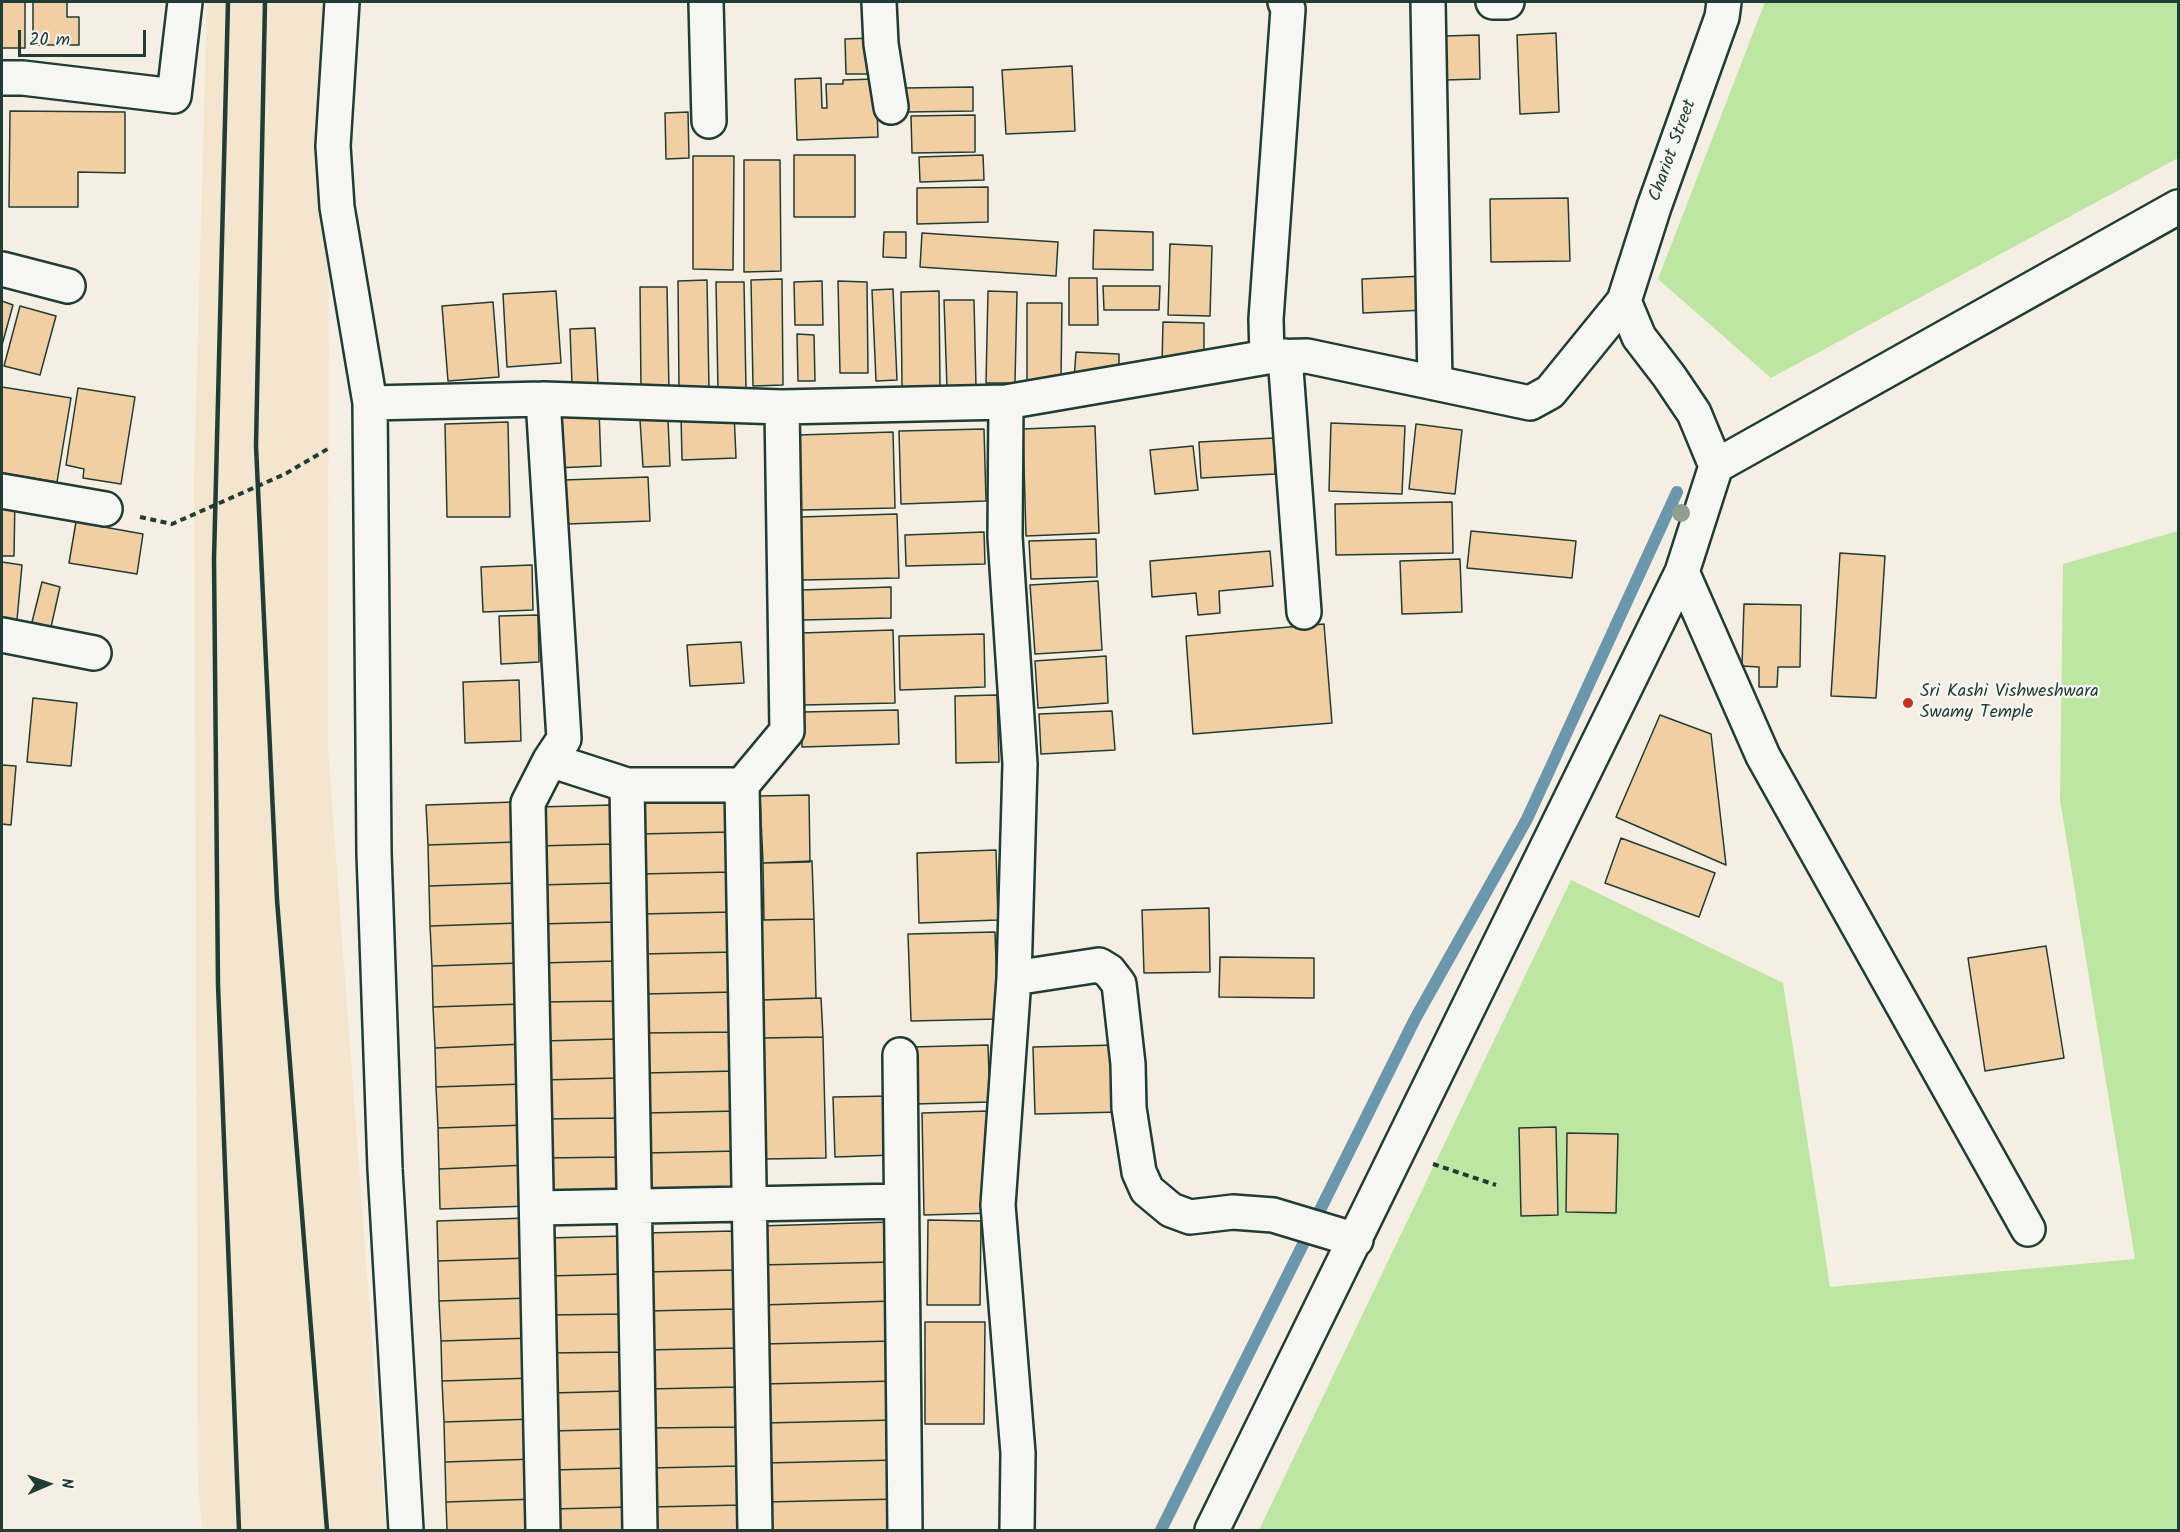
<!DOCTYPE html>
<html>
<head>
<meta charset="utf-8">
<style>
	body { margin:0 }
	#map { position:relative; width:2180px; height:1532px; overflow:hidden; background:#f5eee2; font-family:Kalam,sans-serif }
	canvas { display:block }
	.frame { position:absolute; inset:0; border:3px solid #1f3d34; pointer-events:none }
	.north { position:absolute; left:18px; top:1454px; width:60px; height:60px; -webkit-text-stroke:4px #f6f6f2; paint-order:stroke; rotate:88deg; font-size:16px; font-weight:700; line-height:24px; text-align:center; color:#1f3d34 }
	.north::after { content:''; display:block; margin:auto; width:21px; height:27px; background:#1f3d34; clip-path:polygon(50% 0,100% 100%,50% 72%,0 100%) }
	.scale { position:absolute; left:18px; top:30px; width:128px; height:27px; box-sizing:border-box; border:3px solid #1f3d34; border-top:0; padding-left:8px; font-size:18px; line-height:21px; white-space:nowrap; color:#1f3d34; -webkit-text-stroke:4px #f6f6f2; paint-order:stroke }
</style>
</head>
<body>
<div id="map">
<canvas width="2180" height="1532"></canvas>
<div class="frame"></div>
<div class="north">N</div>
<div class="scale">20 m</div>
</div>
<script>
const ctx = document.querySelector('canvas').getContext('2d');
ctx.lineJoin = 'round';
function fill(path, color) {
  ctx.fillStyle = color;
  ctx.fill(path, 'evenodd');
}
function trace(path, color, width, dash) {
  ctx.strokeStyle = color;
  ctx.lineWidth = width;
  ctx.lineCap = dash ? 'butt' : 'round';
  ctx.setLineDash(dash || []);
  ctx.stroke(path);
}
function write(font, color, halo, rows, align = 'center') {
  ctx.font = font + ' Kalam,sans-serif';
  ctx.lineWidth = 4.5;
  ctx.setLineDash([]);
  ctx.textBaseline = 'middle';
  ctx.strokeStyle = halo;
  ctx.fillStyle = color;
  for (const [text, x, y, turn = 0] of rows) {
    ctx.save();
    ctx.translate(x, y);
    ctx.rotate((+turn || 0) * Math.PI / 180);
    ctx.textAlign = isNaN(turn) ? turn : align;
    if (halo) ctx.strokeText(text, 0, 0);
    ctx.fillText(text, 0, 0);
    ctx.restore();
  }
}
fill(new Path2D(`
	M207,2h122l-1,748 58,780h-184l-4,-47 -4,-1004z`), '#f4e5cf');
fill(new Path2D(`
	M1765,2l413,1v155l-407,220 -113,-99z
	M2178,531v999h-919l312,-650 212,103 47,304 305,-28 -75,-459 3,-236z`), '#bde6a3');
trace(new Path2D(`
	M1161,1530l254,-511 112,-200 150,-327`), '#6b97ad', 12);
const building = new Path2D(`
	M2,2h23v46h-23z
	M33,2h34v15h12v28h-46z
	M1556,33l3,79 -39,2 -3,-79z
	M1479,35l1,44 -35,1 -1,-44z
	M871,38v36h-25l-1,-35z
	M1072,66l3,65 -69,3 -4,-64z
	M821,78l1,30h5l-1,-24h17v-4l33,-1 2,58 -81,3 -2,-61z
	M973,87v24l-67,1 -1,-24z
	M10,111l115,1v61l-47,-1v35h-69z
	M688,112l1,46 -23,1 -1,-46z
	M975,115v37l-63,1 -1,-37z
	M794,155h61v62h-61z
	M983,155l1,25 -64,2 -1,-25z
	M693,156h41l-1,114 -40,-1z
	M744,160h36l1,111 -37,1z
	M988,187v35l-71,2v-36z
	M1568,198l2,63 -79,1 -1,-63z
	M1094,230l59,2v38l-60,-1z
	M884,232h22v26l-23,-1z
	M922,233l136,9 -2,34 -136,-9z
	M1170,244l42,2 -2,70 -42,-1z
	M1423,276l1,34 -61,3 -1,-34z
	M1069,278h28l1,47h-29z
	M782,279l1,106 -30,1 -2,-106z
	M707,280l2,109 -30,1 -1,-109z
	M822,281l1,44h-28l-1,-43z
	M838,281l29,1 1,91h-28z
	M716,282h28l2,108 -28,1z
	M1103,286h57l-1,24h-55z
	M640,287h27l2,105h-28z
	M893,289l4,91 -21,1 -4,-91z
	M556,291l5,72 -54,4 -4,-73z
	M939,291l1,96h-38l-1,-95z
	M988,291l29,1 -2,91h-29z
	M944,300h30l2,87 -29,1z
	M2,301l11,4 -11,40z
	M493,302l6,75 -51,4 -6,-75z
	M1027,303h35l-1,77h-34z
	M20,306l36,10 -16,59 -36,-9z
	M1163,322l41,1v43h-42z
	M595,328l3,55 -26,2 -2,-56z
	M797,334l17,1 1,46h-17z
	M1076,352l43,2v27l-45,-1z
	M2,387l69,11 -14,84 -55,-9z
	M78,388l57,9 -14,87 -38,-6 1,-9 -18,-4z
	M599,409l2,57 -46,2 -2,-58z
	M734,412l2,46 -54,2 -1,-46z
	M668,419l2,47 -27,1 -3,-47z
	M508,422l2,95h-63l-2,-93z
	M1331,423l74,3 -3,68 -73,-3z
	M1416,424l46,6 -7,64 -46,-5z
	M1095,426l4,107 -73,3 -3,-107z
	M984,429l2,72 -85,3 -2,-73z
	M893,432l2,76 -94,2 -2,-75z
	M1274,438l1,36 -74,4 -2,-36z
	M1193,446l5,44 -43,4 -5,-44z
	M648,477l2,44 -83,3 -3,-44z
	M2,496h13l-1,60h-12z
	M1452,502l1,51 -117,2 -1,-51z
	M897,514l2,64 -97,2 -2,-63z
	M76,522l67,12 -6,40 -68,-11z
	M1471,531l105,10 -4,37 -105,-10z
	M984,532l1,32 -79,2 -1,-31z
	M1096,539l1,38 -66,2 -2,-38z
	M1270,551l3,35 -54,5 1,22 -22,2 -2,-22 -44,4 -2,-36z
	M1840,553l45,3 -9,142 -45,-2z
	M1460,559l2,53 -60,2 -2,-53z
	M2,562l20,3 -6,66 -14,-1z
	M532,565l1,45 -50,2 -2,-45z
	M1098,581l4,69 -67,4 -5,-69z
	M42,582l18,5 -9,40 -19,-5z
	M891,587v31l-89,2 -1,-30z
	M1744,604l57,1 -1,62h-22l-1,20h-18v-20l-17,-1z
	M538,615l1,47 -38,2 -2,-48z
	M1324,624l8,99 -139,11 -7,-98z
	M893,630l2,73 -92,2 -2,-72z
	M984,634l1,53 -85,3 -1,-54z
	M741,642l3,41 -54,3 -3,-41z
	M1106,656l2,47 -70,5 -3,-47z
	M519,680l2,61 -56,2 -2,-61z
	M997,695l2,67 -43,1 -1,-67z
	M33,698l44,5 -6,63 -44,-4z
	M898,710l1,34 -97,3v-35z
	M1112,711l3,39 -74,4 -2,-40z
	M1660,715l51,19 15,131 -110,-48z
	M2,765l14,1 -5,59 -9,-1z
	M729,793l1,39 -91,2v-39z
	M809,795l1,67 -47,1 -3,-67z
	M515,802l1,40 -88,3 -2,-40z
	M612,805l1,39 -76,2v-39z
	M730,832l1,40 -91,2 -1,-40z
	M1621,838l94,35 -16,44 -94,-34z
	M516,842l1,41 -88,3 -1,-41z
	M613,844l1,39 -75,2 -2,-39z
	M996,850l2,70 -79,3 -2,-70z
	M812,861l2,58 -50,1 -1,-57z
	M731,872l1,40 -91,2 -1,-40z
	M517,883l2,40 -89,3 -1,-40z
	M614,883l1,39 -76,2v-39z
	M1209,908l1,64 -66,1 -2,-63z
	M732,912l1,40 -91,2 -1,-40z
	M814,919l2,79 -54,2 -2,-80z
	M615,922l1,39 -76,2 -1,-39z
	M519,923l1,40 -88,3 -2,-40z
	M995,932l3,87 -87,2 -3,-87z
	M2046,946l18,112 -79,13 -17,-113z
	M733,952l1,40 -90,2 -2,-40z
	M1220,957l94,1v40l-95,-1z
	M616,961l1,40 -76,1 -1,-39z
	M520,963l2,41 -89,3 -1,-41z
	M734,992l1,40 -91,1v-39z
	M821,998l2,39 -60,1 -1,-38z
	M617,1001l1,38 -76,2 -1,-39z
	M522,1004l1,40 -88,4 -2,-41z
	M735,1032l1,39 -91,2 -1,-40z
	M823,1037l3,121 -62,1 -3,-121z
	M618,1039l1,39 -76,2 -1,-39z
	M523,1044l1,40 -88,3 -1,-39z
	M988,1045l2,57 -76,2 -2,-57z
	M1117,1045l3,67 -85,2 -2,-67z
	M736,1071l1,40 -91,2 -1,-40z
	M619,1078l1,40 -76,1 -1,-39z
	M524,1084l2,41 -88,3 -2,-41z
	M892,1096l2,59 -59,2 -2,-60z
	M737,1111l1,40 -91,2 -1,-40z
	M989,1111l3,102 -68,2 -2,-102z
	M620,1118l1,39 -76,1 -1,-39z
	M526,1125l1,40 -88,4 -1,-41z
	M1556,1127l2,88 -37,1 -2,-88z
	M1567,1133l51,1 -2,79 -50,-1z
	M738,1151l1,39 -91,3 -1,-40z
	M621,1157l1,38 -76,2 -1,-39z
	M527,1165l2,41 -89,3 -1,-40z
	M527,1218l1,40 -90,3 -1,-40z
	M928,1220l53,1 -1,84h-53z
	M892,1222l1,40 -133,3 -1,-39z
	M735,1231v39l-90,2 -1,-39z
	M624,1236l1,38 -77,2 -1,-38z
	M528,1258l2,40 -91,3 -1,-40z
	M893,1262l1,39 -133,4 -1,-40z
	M735,1270l2,39 -91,2 -1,-39z
	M625,1274l1,40 -77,1 -1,-39z
	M530,1298l1,40 -90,3 -2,-40z
	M894,1301v40l-132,3 -1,-39z
	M737,1309v39l-90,2 -1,-39z
	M626,1314l1,38 -77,1 -1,-38z
	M925,1322h60l-1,102h-59z
	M531,1338l2,40 -91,3 -1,-40z
	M894,1341l2,40 -134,3v-40z
	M737,1348l2,39 -91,2 -1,-39z
	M627,1352l1,39 -77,2 -1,-40z
	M533,1378l1,41 -90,3 -2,-41z
	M896,1381v39l-132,3 -2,-39z
	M739,1387v40l-90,1 -1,-39z
	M628,1391l1,38 -77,2 -1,-38z
	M534,1419l1,40 -90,3 -1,-40z
	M896,1420l1,40 -132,3 -1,-40z
	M739,1427l1,39 -90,2 -1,-40z
	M629,1429l1,39 -77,2 -1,-39z
	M535,1459l2,40 -91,3 -1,-40z
	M897,1460l2,39 -133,3 -1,-39z
	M740,1466l1,39 -90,2 -1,-39z
	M630,1468l1,39 -78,2v-39z
	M537,1499l1,31h-91l-1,-28z
	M899,1499v31h-133v-28z
	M741,1505l1,25h-91v-23z
	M631,1507v23h-77l-1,-21z`);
fill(building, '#f1cfa2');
trace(building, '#1f3d34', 1.5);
const minor = new Path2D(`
	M342,2l-9,144 4,61 33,196 173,-4 239,8 224,-5 261,-45 40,-1 223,47 20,-11 74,-91 30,-94 68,-190 2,-15
	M706,2l3,119
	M879,2l2,42 10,63
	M1428,2l7,381
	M1493,2h14
	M2,78h21l151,18 11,-94
	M2,269l66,17
	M1285,356l19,256
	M1267,357l-1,-38 22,-310 -3,-7
	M543,399l21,340 -14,21 -22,43 15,727
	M1006,402l-1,135 15,227 -6,214 -16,227 20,248 -1,77
	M370,403l4,450 11,316 21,361
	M1716,466l462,-259
	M2,491l103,18
	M1682,572l81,184 265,473
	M2,635l92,18
	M550,760l77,25h115
	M627,785l13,745
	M1014,978l85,-13 10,6 10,13 9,80 1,44 10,64 8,18 24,20 19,7 43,-5 40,3 83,25
	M900,1055l5,475
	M537,1208l364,-7
	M755,1530l-13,-745 45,-54 -5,-324
	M1212,1530l470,-958 34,-106 -22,-53 -25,-37 -30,-39 -15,-36`);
trace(minor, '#1f3d34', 38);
trace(new Path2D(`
	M140,517l32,7 113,-50 46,-27
	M1433,1164l63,21`), '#1f3d34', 4, [6, 4.5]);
trace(minor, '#f6f6f2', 33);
trace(new Path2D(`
	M228,2l-14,557 4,426 21,545
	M265,2l-9,444 21,454 50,630`), '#1f3d34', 4.5);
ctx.fillStyle = '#919f8e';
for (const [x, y] of [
	[1681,513]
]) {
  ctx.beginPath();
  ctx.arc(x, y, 9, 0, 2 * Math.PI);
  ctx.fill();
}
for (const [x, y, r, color] of [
	[1908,703,6,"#c8321e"]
]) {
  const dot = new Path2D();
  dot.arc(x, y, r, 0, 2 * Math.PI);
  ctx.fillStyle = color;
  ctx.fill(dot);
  trace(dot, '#f6f6f2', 2);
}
write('18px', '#1f3d34', '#f6f6f2', [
	["Chariot Street",1674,151,-70]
]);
write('18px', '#1f3d34', '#f6f6f2', [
	["Sri Kashi Vishweshwara",1920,693],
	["Swamy Temple",1920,714]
], 'left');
</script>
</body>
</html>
